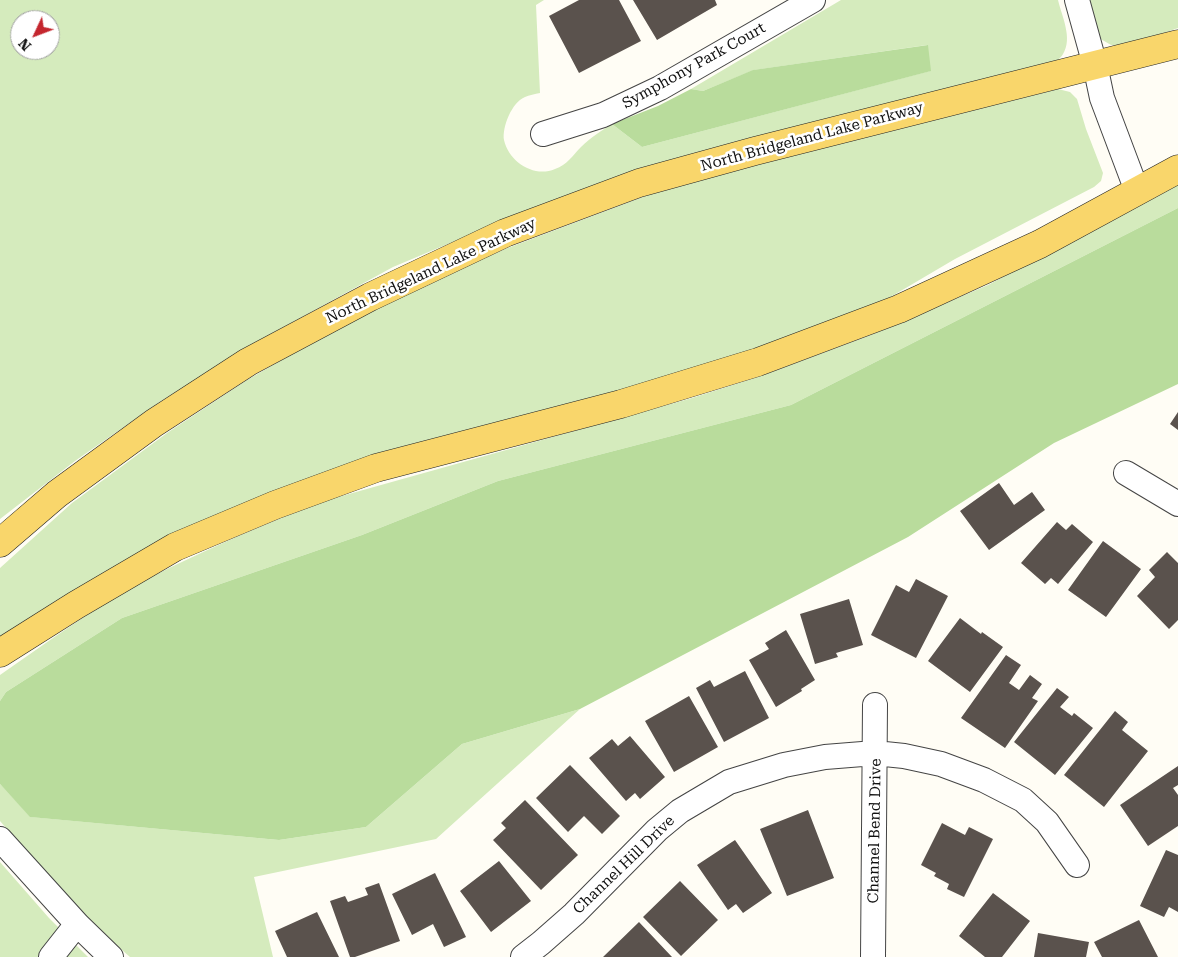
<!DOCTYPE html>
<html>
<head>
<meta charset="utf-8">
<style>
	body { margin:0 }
	#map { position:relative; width:1178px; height:957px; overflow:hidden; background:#fffdf5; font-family:"Roboto Serif",serif }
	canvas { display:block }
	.north { position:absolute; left:10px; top:10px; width:50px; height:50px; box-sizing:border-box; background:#fff; border:1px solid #a0a0a0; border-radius:50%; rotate:227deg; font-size:14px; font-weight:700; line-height:20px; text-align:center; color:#111 }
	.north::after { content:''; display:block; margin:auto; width:18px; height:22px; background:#c4262e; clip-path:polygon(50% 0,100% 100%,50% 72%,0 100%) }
</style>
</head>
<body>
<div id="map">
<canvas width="1178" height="957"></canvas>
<div class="north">N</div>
</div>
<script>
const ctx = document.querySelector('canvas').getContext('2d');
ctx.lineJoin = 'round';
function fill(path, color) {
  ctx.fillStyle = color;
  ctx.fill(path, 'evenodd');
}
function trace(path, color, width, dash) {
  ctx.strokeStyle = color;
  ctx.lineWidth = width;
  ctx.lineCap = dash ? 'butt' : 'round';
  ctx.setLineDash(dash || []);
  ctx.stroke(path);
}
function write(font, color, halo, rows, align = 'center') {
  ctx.font = font + ' "Roboto Serif",serif';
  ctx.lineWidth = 5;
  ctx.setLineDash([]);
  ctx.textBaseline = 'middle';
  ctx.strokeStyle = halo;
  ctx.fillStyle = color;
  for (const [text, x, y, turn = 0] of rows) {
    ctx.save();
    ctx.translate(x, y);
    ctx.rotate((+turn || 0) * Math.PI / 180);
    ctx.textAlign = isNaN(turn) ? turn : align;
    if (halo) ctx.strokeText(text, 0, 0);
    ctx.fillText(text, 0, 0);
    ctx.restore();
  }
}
fill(new Path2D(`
	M0,0h544l-8,5 4,88c-5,1 -11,2 -15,4 -13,5 -23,30 -21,43 5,22 30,38 51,29 12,-4 18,-14 26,-22 10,-10 20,-16 31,-23l30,23 288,-76 -3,-26 -173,25 -51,21 -12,-2 150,-89h217c4,17 15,38 5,54 -2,4 -8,8 -11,11l-559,160 -100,42 -133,73 -99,61 -86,60 -75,58zM20,20h30v30h-30z
	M1086,0h92v28l-50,18 -17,-1 -12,-7z
	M1058,89l12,3 7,7 9,30 17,44 -2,8 -7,6 -139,72 -90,53 -149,52 -308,88 -408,190v-74l72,-65 95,-70 80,-53 80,-46 85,-43 93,-42 143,-54 95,-28z
	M1178,183v25l-387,197 -293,76 -136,54 -240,83 -116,74 -6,9v-26c46,-32 91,-65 140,-92 14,-8 29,-15 44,-22 48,-23 97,-44 147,-62l361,-101 66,-21 113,-42 117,-50z
	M580,709l-144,130 -182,38 19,80h-143l-32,-28 -49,-52 -49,-56v-37l31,33 248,23 87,-13 96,-83z
	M0,862l49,56 39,39h-88z`), '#d5ebbd');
fill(new Path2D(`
	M928,45l3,26 -289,76 -30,-23 46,-18 33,-17 12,2 50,-21z
	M1178,208v176l-124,59 -146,94 -328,172 -118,35 -96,83 -87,13 -249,-23 -30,-33v-83l6,-9 116,-74 240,-83 136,-54 293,-76z`), '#b9dc9c');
fill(new Path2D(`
	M579,0h40l22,41 -62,32 -30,-57z
	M633,0h82l2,5 -60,35z
	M1178,412v18l-8,-6z
	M999,483l15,22 18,-13 13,18 -56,40 -29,-39z
	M1057,522l9,8 6,-6 21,18 -35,42 -7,-6 -6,6 -24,-21z
	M1103,541l38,28 -35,48 -38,-27z
	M1167,552l11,11v57l-9,9 -32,-33 18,-19 -6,-7z
	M916,579l32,17 -32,62 -45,-23 25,-50 13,7z
	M849,599l14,46 -27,8 2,4 -23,7 -15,-50z
	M960,618l21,16 1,-2 21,15 -33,45 -42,-31z
	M786,630l29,50 -14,9 1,2 -26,16 -27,-47 20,-11 -4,-6z
	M1006,655l15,10 -12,18 10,7 11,-15 12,9 -10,14 6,3 -33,47 -44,-30z
	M745,671l24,47 -45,24 -28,-54 14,-8 4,7z
	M1057,688l12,9 -9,10 12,9 2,-3 19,15 -38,47 -41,-33z
	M689,696l29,51 -44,25 -29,-51z
	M1115,711l13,11 -6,8 26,21 -44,56 -40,-32z
	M630,736l35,41 -25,22 -5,-6 -9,8 -37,-43 23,-19 6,7z
	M570,765l50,51 -18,18 -18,-18 -16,16 -32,-34z
	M1178,766v19l-5,3 5,7v31l-30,20 -28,-41z
	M525,800l53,55 -37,35 -48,-50 13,-12 -5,-5z
	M808,810l26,68 -47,18 -27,-67z
	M942,823l23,12 4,-8 24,12 -29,58 -17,-8 2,-5 -15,-8 2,-3 -15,-8z
	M735,840l37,53 -29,20 -7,-9 -8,6 -31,-45z
	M1166,850l12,5v57l-9,-5 -5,10 -24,-11z
	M499,861l32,40 -40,31 -31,-41z
	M435,873l31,64 -22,10 -11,-23 -21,11 -20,-41z
	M680,881l38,39 -37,36 -38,-39z
	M379,883l21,58 -45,16h-5l-20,-56 15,-5 3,6 20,-7 -3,-7z
	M993,893l37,28 -28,36h-17l-26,-21z
	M317,912l22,45h-52l-12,-26z
	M1139,920l19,37h-56l-8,-15z
	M639,922l33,35h-69z
	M1038,933l51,9 -3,15h-52z`), '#5a524d');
const minor = new Path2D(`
	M1077,0l18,65 7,33 35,93
	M543,134l60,-19 57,-27 153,-88
	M1126,473l52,31
	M0,839l77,85 34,33
	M51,957l26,-33
	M523,957l18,-14 33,-29 83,-84 23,-19 49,-29 55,-17 41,-8 50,-4 29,3 37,8 43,16 39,20 24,22 30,43
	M873,957l2,-252`);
const major = new Path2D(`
	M0,543l57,-49 97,-71 94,-61 122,-65 135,-64 134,-50 116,-32 423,-107
	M0,653l76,-48 99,-58 100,-42 101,-37 245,-64 137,-42 141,-53 141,-65 138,-75`);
trace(minor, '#444', 26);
trace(major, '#222', 29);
trace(minor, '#fff', 24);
trace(major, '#f9d66b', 28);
write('15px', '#111', '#fff', [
	["Symphony Park Court",694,66,-29],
	["North Bridgeland Lake Parkway",812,137,-15],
	["North Bridgeland Lake Parkway",431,271,-25],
	["Channel Bend Drive",875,831,-89],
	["Channel Hill Drive",624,865,-44]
]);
</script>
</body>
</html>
